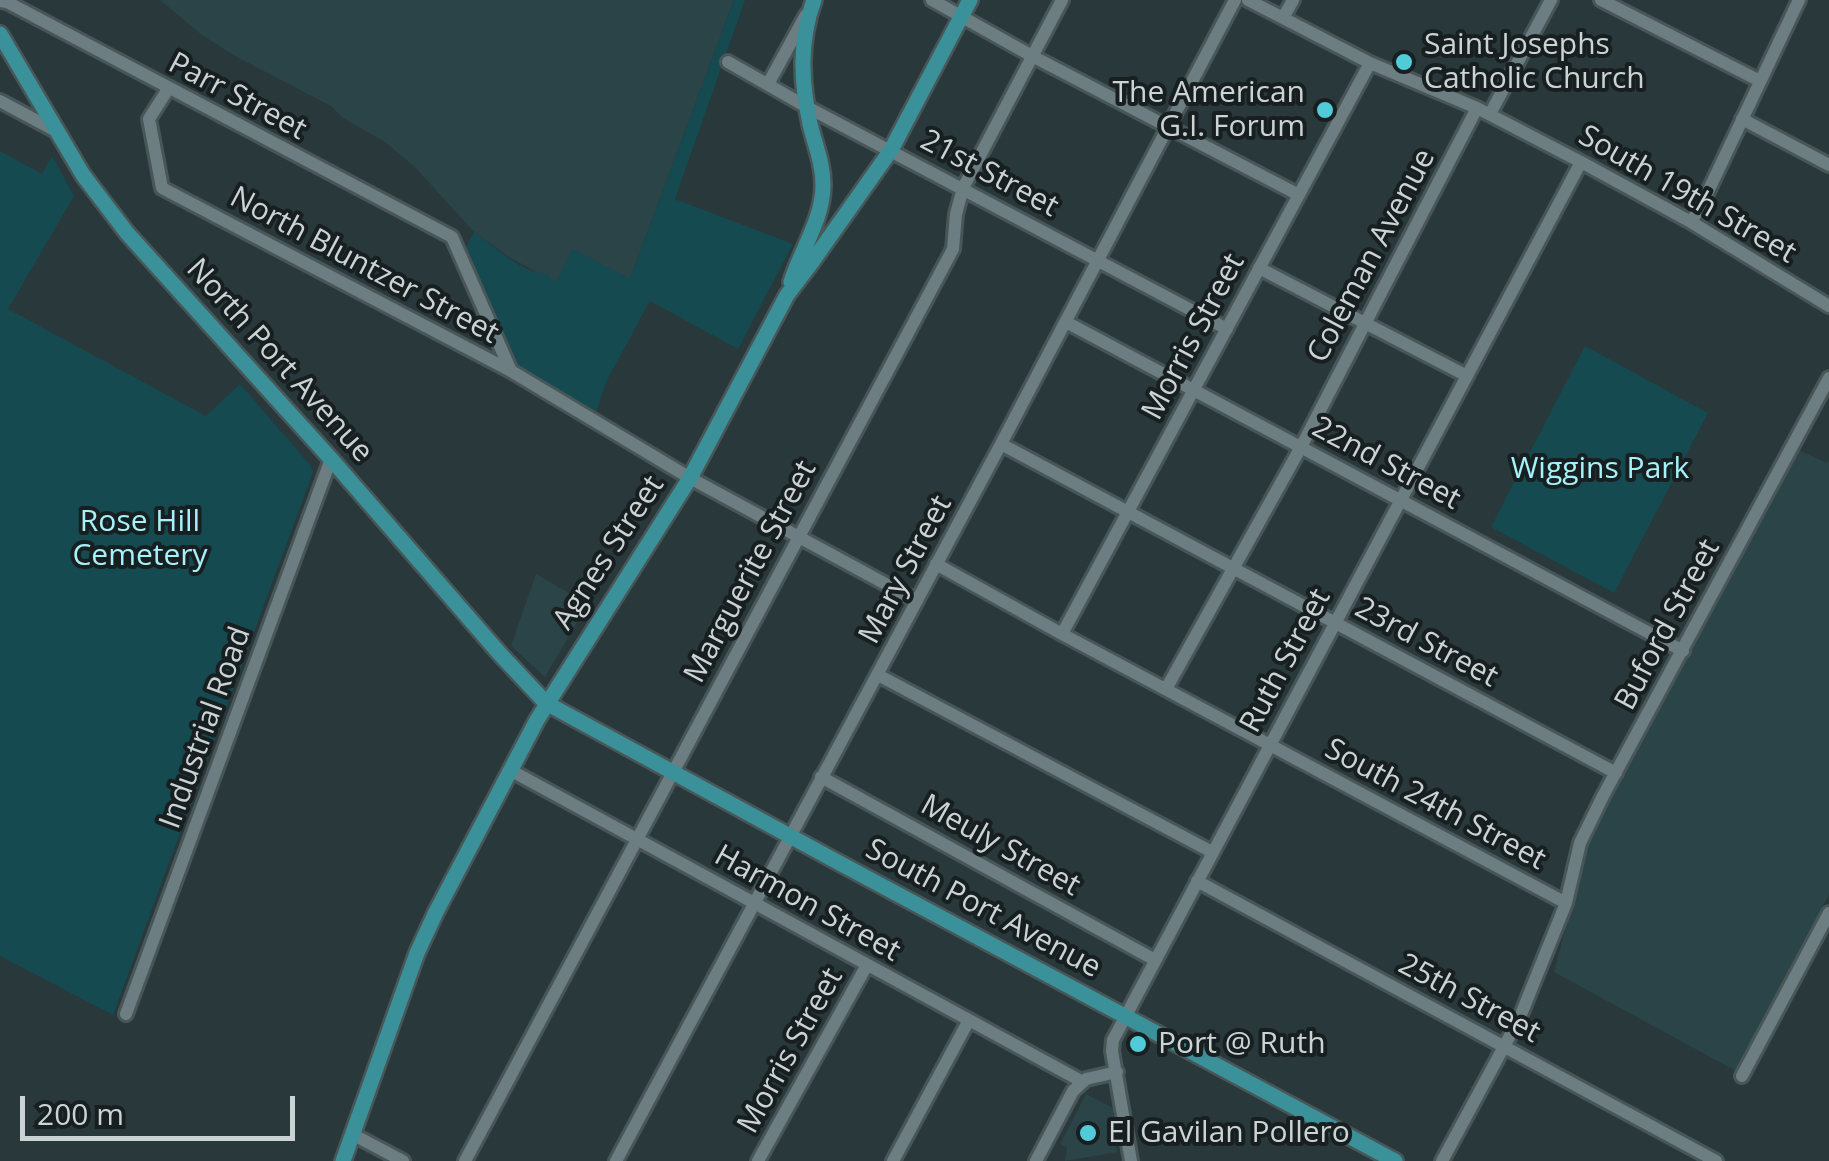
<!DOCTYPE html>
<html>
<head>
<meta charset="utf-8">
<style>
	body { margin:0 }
	#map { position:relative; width:1829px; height:1161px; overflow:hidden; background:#29393b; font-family:"Open Sans",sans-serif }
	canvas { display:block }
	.scale { position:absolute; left:20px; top:1096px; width:275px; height:45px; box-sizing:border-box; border:5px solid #cbd4d5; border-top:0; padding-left:12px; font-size:30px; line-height:35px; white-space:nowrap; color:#cbd4d5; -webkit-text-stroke:8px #181f20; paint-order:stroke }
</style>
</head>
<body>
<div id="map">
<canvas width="1829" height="1161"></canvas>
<div class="scale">200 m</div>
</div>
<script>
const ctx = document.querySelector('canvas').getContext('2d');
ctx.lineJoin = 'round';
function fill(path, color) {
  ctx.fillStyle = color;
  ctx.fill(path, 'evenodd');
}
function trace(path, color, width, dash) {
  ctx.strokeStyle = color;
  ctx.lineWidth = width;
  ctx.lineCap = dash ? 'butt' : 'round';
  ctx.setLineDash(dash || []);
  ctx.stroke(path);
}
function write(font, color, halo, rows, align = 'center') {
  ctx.font = font + ' "Open Sans",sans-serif';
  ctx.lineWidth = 8;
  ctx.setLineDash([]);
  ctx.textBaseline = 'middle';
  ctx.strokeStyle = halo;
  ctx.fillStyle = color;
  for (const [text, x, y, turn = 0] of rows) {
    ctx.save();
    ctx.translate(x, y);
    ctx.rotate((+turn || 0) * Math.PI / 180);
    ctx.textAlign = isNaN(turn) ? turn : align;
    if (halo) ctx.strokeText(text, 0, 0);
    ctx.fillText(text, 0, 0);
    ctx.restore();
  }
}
fill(new Path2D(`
	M160,0h574l-104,279 -74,4 -47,-26 -35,-25 -59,-65 -30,-25 -42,-24 -12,-12 -96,-50 -33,-21z
	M1798,450l29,13 2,-2v433l-93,177 -182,-99 38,-144z
	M536,574l52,30 -43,73 -34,-31z
	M1086,1094l27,14 4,44 -52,9 2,-13 -7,-4z`), '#2b4447');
fill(new Path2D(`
	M734,0h11l-70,199 118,45 -55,105 -88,-48 -43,79 -12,35 -75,-46 -10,-13 -45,-107 9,-17c21,15 47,41 74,42l3,6 5,2 17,-33 57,30z
	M0,151l42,23 10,-18 22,40 -66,113 198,107 34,-32 70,81 3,7 -200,543 -113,-59z
	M1585,346l123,67 -94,180 -123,-66z`), '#144a50');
const minor = new Path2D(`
	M932,0l100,56 267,139
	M1248,0l122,63 107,45 104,54 110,60 138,84
	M1601,0l159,81
	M0,1l7,1 445,235 59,134
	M1283,18l10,-18
	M728,62l79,45 420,222
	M768,84l38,-69
	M168,89l-19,30 13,69 349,183 179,107 227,123
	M0,101l56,30
	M1490,114l61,-114
	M1742,119l87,46
	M1691,222l13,-22 95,-200
	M1259,268l208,108
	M1066,322l617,329
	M1001,444l615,329
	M936,564l126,70 504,269 -46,114 -78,144
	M1062,634l308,-571
	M878,675l334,177
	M1166,689l135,-242 176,-339
	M510,770l571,311
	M821,777l334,183
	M1197,881l519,280
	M1566,903l14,-60 23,-47 226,-418
	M126,1014l205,-555
	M1742,1076l87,-163
	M352,1134l51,27
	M465,1161l488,-912 3,-35 7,-26 99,-188
	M616,1161l385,-717 234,-444
	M758,1161l109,-196
	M893,1161l76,-141
	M1036,1161l37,-70 13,-12 31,-7
	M1131,1161l-19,-110 1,-11 468,-878`);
const major = new Path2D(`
	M0,34l83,141 44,58 204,226 169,195 46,49 286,156 563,302
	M791,282c10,-32 32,-63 32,-97 0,-22 -8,-40 -13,-61 -9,-42 -11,-83 4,-124
	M343,1161l74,-208 19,-41 101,-192 153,-242 97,-183 25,-33 79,-112 79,-150`);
trace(minor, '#495658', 18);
trace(major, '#495658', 20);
trace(minor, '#6c7e81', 12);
trace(major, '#3a919a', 15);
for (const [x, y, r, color] of [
	[1404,62,10,"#52cbd9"],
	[1325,110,10,"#52cbd9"],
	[1138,1044,10,"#52cbd9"],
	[1088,1133,10,"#52cbd9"]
]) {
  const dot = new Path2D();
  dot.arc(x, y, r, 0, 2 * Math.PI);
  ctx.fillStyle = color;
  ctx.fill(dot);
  trace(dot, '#181f20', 4);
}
write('30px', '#cbd4d5', '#181f20', [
	["Saint Josephs",1424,45],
	["Catholic Church",1424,79],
	["The American",1305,93,"right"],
	["G.I. Forum",1305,127,"right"],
	["Port @ Ruth",1158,1044],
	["El Gavilan Pollero",1108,1133]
], 'left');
write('30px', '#cbd4d5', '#181f20', [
	["Parr Street",237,97,28],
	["21st Street",989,174,28],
	["South 19th Street",1687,195,30],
	["Coleman Avenue",1372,256,-62],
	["North Bluntzer Street",364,266,28],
	["Morris Street",1194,337,-62],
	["North Port Avenue",279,361,48],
	["22nd Street",1386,464,28],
	["Agnes Street",609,553,-57],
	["Mary Street",906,570,-62],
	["Marguerite Street",751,572,-62],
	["Buford Street",1668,625,-62],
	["23rd Street",1426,643,28],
	["Ruth Street",1286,661,-62],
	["Industrial Road",206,728,-70],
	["South 24th Street",1435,805,28],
	["Meuly Street",1000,846,29],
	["Harmon Street",807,904,29],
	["South Port Avenue",983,909,28],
	["25th Street",1469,999,28],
	["Morris Street",791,1051,-61]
]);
write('30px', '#a5f1fa', '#181f20', [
	["Wiggins Park",1600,469],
	["Rose Hill",140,522],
	["Cemetery",140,556]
]);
</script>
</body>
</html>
